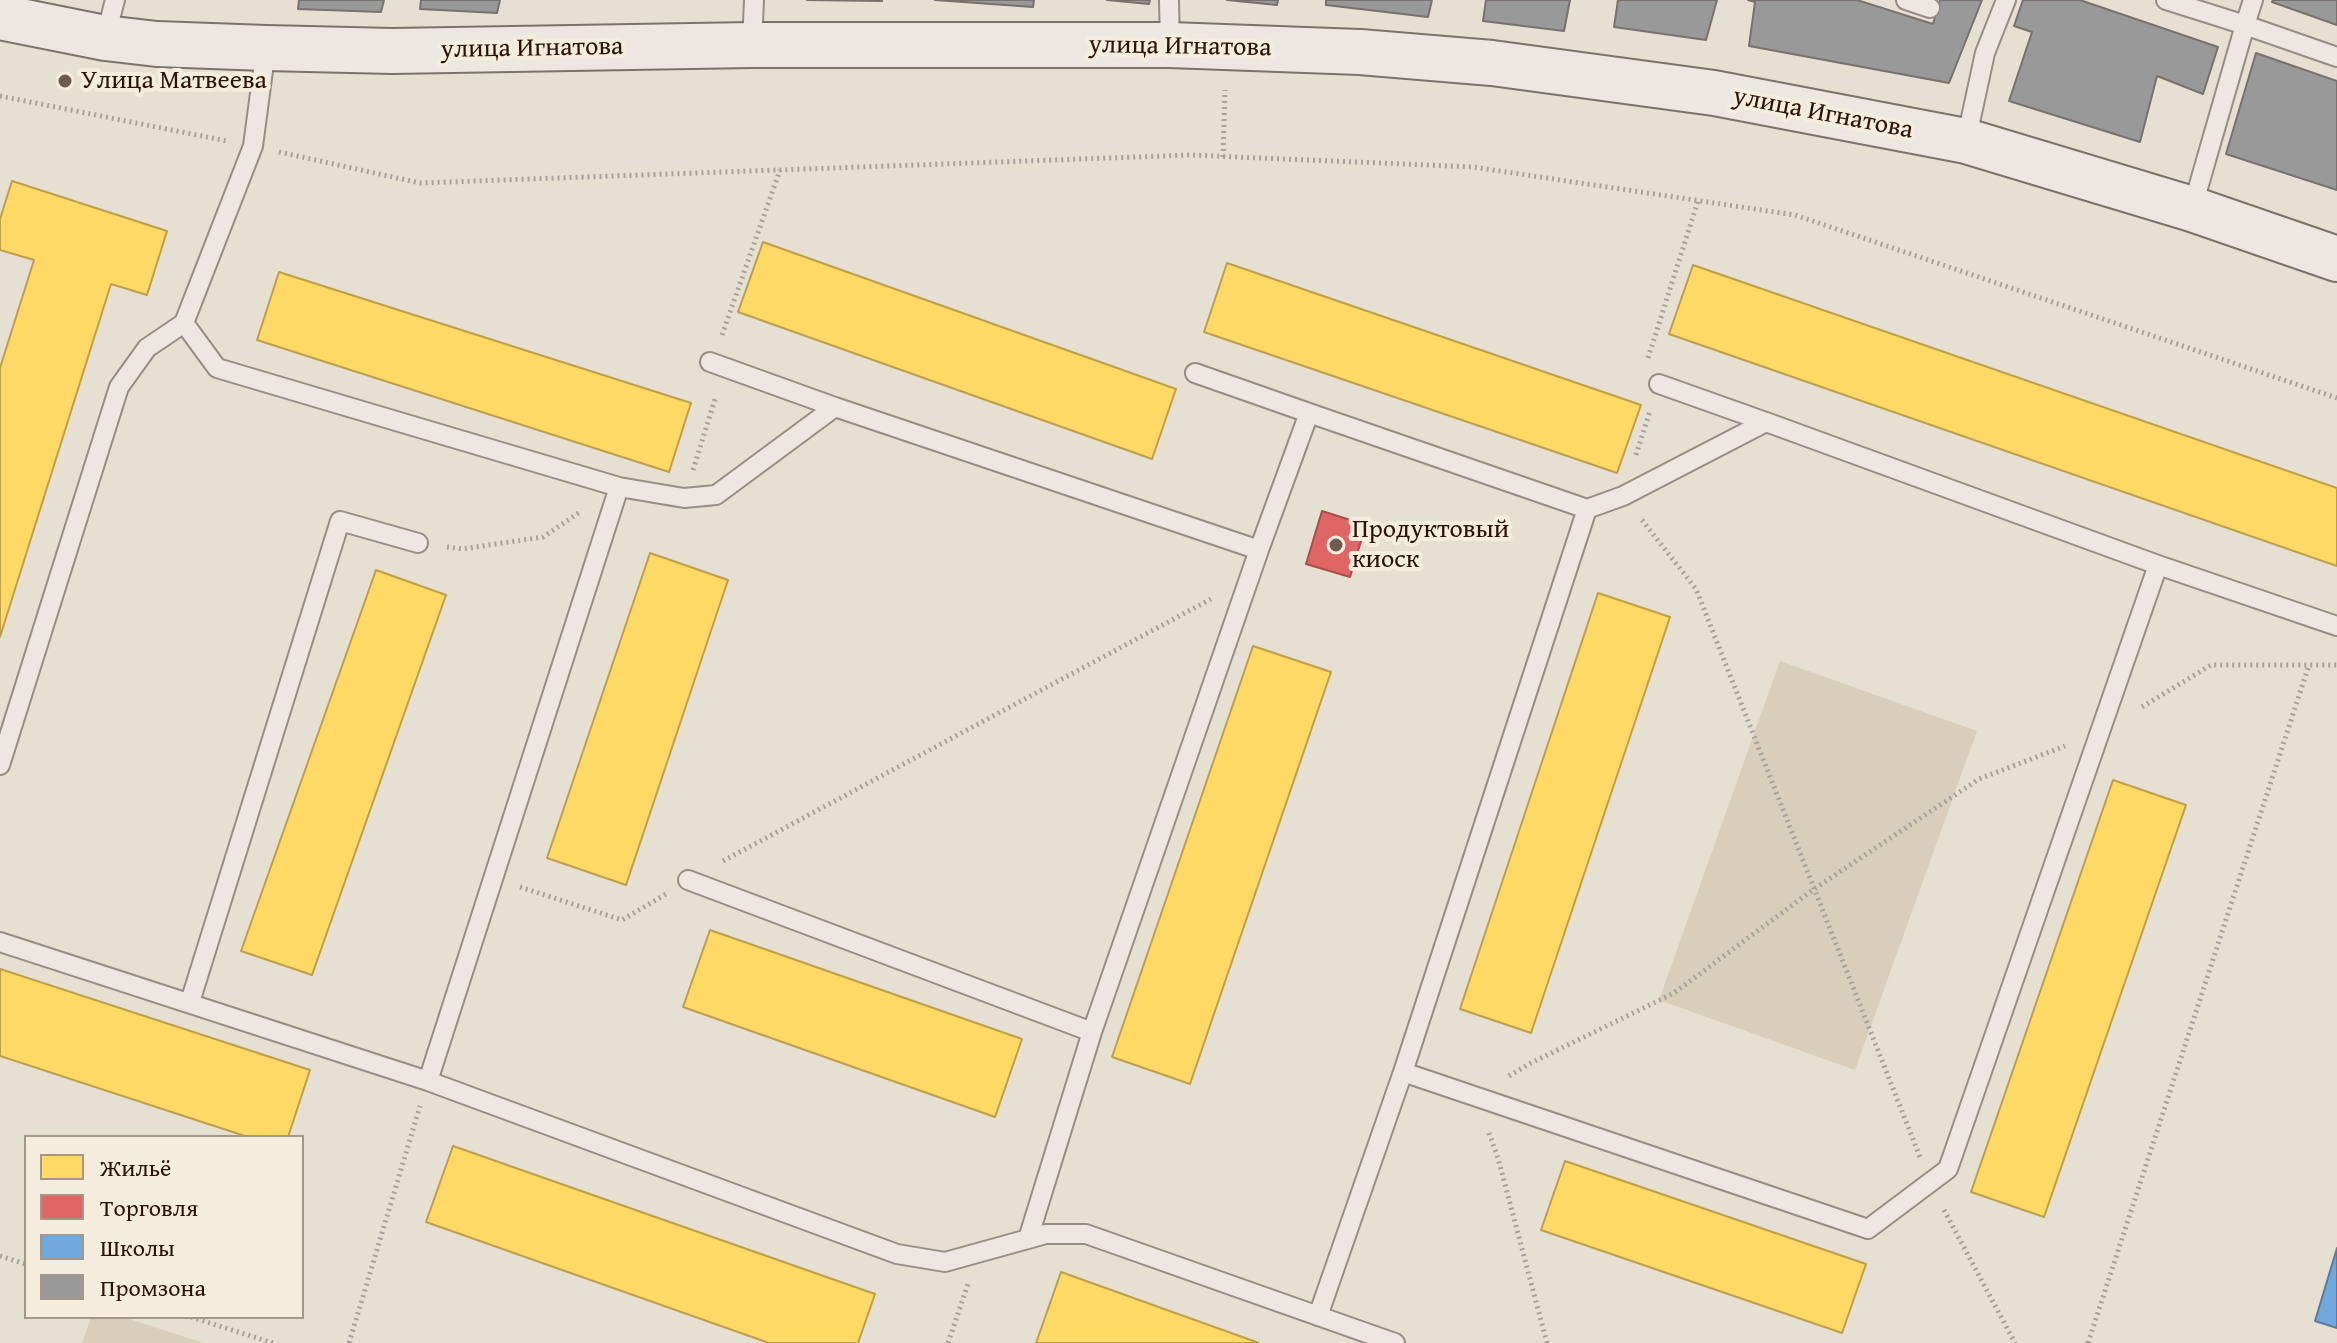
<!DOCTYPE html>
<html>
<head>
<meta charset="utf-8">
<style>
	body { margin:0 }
	#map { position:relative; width:2337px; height:1343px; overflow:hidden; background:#e6e0d2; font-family:"Gentium Book Plus",serif }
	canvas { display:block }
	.legend { position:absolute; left:24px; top:1135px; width:280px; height:184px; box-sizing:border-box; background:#f4eddd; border:2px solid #a49789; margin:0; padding:10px 14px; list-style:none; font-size:24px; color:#2b150a }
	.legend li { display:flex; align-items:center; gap:16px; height:40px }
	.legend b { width:40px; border:2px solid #a49789 }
</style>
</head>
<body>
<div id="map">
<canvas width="2337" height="1343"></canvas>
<ul class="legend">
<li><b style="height:22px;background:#ffd966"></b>Жильё</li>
<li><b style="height:22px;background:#e06666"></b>Торговля</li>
<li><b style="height:22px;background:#6fa8dc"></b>Школы</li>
<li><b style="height:22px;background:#999"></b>Промзона</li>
</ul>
</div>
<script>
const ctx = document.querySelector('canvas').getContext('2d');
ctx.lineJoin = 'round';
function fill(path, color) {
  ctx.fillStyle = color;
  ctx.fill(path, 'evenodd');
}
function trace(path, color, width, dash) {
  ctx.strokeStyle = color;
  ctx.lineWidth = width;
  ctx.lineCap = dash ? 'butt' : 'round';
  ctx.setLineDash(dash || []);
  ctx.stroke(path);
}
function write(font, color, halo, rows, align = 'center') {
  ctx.font = font + ' "Gentium Book Plus",serif';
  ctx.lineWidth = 8;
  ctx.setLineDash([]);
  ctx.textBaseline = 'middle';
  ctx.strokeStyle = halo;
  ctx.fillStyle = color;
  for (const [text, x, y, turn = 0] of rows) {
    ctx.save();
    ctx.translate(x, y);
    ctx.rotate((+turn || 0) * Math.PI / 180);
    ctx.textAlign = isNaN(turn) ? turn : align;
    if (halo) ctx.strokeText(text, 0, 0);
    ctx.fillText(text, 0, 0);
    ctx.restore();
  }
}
fill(new Path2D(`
	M1780,661l197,70 -122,339 -196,-70z
	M91,1317h32l81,26h-122z`), '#d8cebb');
const homes = new Path2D(`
	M12,181l155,50 -20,64 -36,-11 -111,353v-269l34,-108 -34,-10v-31z
	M763,242l413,147 -24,70 -414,-147z
	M1227,263l414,142 -24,68 -413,-141z
	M1693,265l644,223v78l-668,-232z
	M279,272l412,131 -22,69 -412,-132z
	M650,553l78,27 -102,305 -79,-27z
	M376,570l70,25 -134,380 -71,-24z
	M1598,593l72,24 -139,416 -71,-24z
	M1253,646l78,26 -141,412 -78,-27z
	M2113,780l73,25 -142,412 -73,-25z
	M710,930l312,109 -27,78 -312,-110z
	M0,969l310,101 -22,67h-40l-248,-81z
	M453,1146l422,148 -17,49h-89l-343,-121z
	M1565,1161l301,103 -24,69 -301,-103z
	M1061,1272l198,71h-223z`);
fill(homes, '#ffd966');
trace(homes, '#bf9e4a', 2);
const shops = new Path2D(`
	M1322,511l44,14 -16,52 -44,-13z`);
fill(shops, '#e06666');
trace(shops, '#aa4e4a', 2);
const schools = new Path2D(`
	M2337,1248v80l-22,-7z`);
fill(schools, '#6fa8dc');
trace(schools, '#5b7c9d', 2);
const industry = new Path2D(`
	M299,0h85l-3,12 -83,-3z
	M421,0h79l-3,13 -77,-4z
	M807,0h75v1z
	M935,0h99l-1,7z
	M1107,0h43l-1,4z
	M1227,0h51l-1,5z
	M1326,0h106l-4,17 -102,-12z
	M1486,0h84l-6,31 -81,-10z
	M1618,0h99l-11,40 -92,-13z
	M1748,0h109l76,24 7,-24h42l-33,83 -200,-37 6,-44z
	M2023,0h57l138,47 -15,47 -46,-18 -17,66 -131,-41 23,-69 -18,-6z
	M2273,0h64v25l-65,-23z
	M2256,53l81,28v109l-111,-36z`);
fill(industry, '#999');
trace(industry, '#78716e', 2);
const lane = new Path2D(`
	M1169,0l1,45
	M1906,0l24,8
	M2166,0l79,25 -53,184
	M2253,0l-8,25 92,32
	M105,38l10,-38
	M752,45l2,-45
	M266,48l-13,98 -69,177 33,45 402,119 65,11 32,-3 119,-88 424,143 50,-137 278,96 36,-13 143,-74 392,143 179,61
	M1966,141l19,-88 21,-53
	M710,362l125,45
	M1195,373l114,40
	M1659,384l107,38
	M1587,509l-184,563 465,157 80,-60 210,-604
	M0,765l119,-378 28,-39 37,-25
	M688,880l404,152 167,-482
	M0,942l428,139 469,173 48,8 101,-28h40l309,109
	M190,1002l150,-481 78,22
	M428,1081l191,-594
	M1028,1239l64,-207
	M1318,1316l85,-244`);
const secondary = new Path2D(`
	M0,17l105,21 52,6 109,4 126,3 360,-6h418l190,7 132,11 222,30 252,48 226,68 145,50`);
trace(lane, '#948e84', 22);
trace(secondary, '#79736a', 48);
trace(new Path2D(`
	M0,96l227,45
	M279,152l141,31 771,-28 282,12 322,48 542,183
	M1223,157l2,-67
	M722,335l58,-165
	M1648,358l50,-157
	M1636,455l14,-44
	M693,470l23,-74
	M1642,520l54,69 224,568
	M447,547l15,2 81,-12 37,-25
	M2142,707l69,-42h126
	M723,861l488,-262
	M520,887l102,33 44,-26
	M1509,1076l22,-13 143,-70 140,-104 165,-110 86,-33
	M1489,1133l9,25 49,185
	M1944,1210l71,133
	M0,1256l26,8
	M191,1317l82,26
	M349,1343l71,-237
	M948,1343l20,-59
	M2088,1343l221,-678`), '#a6a29c', 5, [2, 4]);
trace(lane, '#ece8e1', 18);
trace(secondary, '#ece8e1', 44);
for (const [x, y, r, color] of [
	[65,81,8,"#6c5c50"],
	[1336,545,8,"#6c5c50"]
]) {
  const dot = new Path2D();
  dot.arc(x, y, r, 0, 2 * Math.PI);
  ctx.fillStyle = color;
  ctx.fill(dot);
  trace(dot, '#f4eddd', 3);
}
write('26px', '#2b150a', '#f4eddd', [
	["улица Игнатова",1180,47,1],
	["улица Игнатова",532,49,-1],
	["улица Игнатова",1823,114,11]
]);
write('26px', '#2b150a', '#f4eddd', [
	["Улица Матвеева",81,81],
	["Продуктовый",1352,530],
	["киоск",1352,560]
], 'left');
</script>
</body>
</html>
